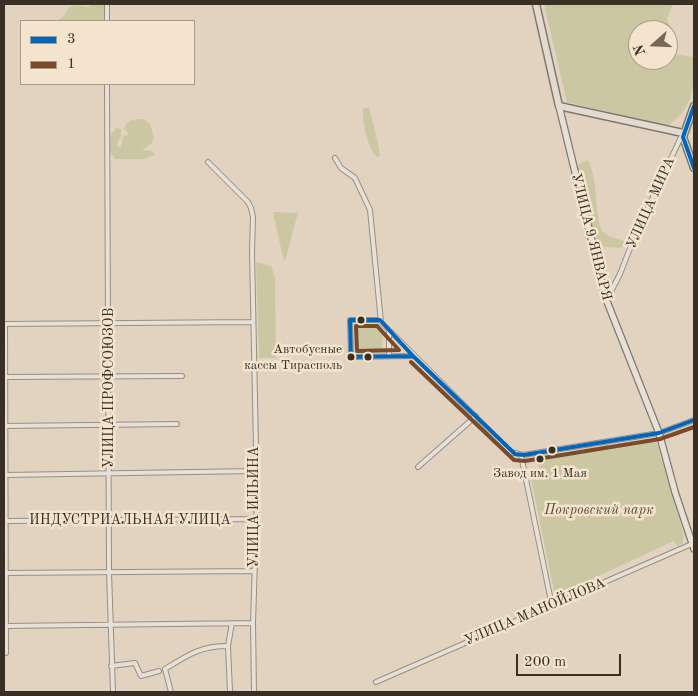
<!DOCTYPE html>
<html>
<head>
<meta charset="utf-8">
<style>
	body { margin:0 }
	#map { position:relative; width:698px; height:696px; overflow:hidden; background:#e1d3c0; font-family:"Old Standard TT",serif }
	canvas { display:block }
	.frame { position:absolute; inset:0; border:5px solid #392f24; pointer-events:none }
	.legend { position:absolute; left:20px; top:20px; width:175px; height:65px; box-sizing:border-box; background:#f4e4ce; border:1px solid #a99c8a; margin:0; padding:6px 9px; list-style:none; font-size:15px; color:#392f24 }
	.legend li { display:flex; align-items:center; gap:10px; height:25px }
	.legend b { width:25px; border:1px solid #a99c8a }
	.north { position:absolute; left:628px; top:20px; width:50px; height:50px; box-sizing:border-box; background:#f4e4ce; border:1px solid #a99c8a; border-radius:50%; rotate:250deg; font-size:14px; font-weight:700; line-height:20px; text-align:center; color:#392f24 }
	.north::after { content:''; display:block; margin:auto; width:18px; height:22px; background:#74685b; clip-path:polygon(50% 0,100% 100%,50% 72%,0 100%) }
	.scale { position:absolute; left:516px; top:654px; width:105px; height:22px; box-sizing:border-box; border:2px solid #392f24; border-top:0; padding-left:6px; font-size:15px; line-height:18px; white-space:nowrap; color:#392f24; -webkit-text-stroke:4px #f4e4ce; paint-order:stroke }
</style>
</head>
<body>
<div id="map">
<canvas width="698" height="696"></canvas>
<div class="frame"></div>
<ul class="legend">
<li><b style="height:6px;background:#0065bd"></b>3</li>
<li><b style="height:6px;background:#7a4b2a"></b>1</li>
</ul>
<div class="north">N</div>
<div class="scale">200 m</div>
</div>
<script>
const ctx = document.querySelector('canvas').getContext('2d');
ctx.lineJoin = 'round';
function fill(path, color) {
  ctx.fillStyle = color;
  ctx.fill(path, 'evenodd');
}
function trace(path, color, width, dash) {
  ctx.strokeStyle = color;
  ctx.lineWidth = width;
  ctx.lineCap = dash ? 'butt' : 'round';
  ctx.setLineDash(dash || []);
  ctx.stroke(path);
}
function write(font, color, halo, rows, align = 'center') {
  ctx.font = font + ' "Old Standard TT",serif';
  ctx.lineWidth = 5;
  ctx.setLineDash([]);
  ctx.textBaseline = 'middle';
  ctx.strokeStyle = halo;
  ctx.fillStyle = color;
  for (const [text, x, y, turn = 0] of rows) {
    ctx.save();
    ctx.translate(x, y);
    ctx.rotate((+turn || 0) * Math.PI / 180);
    ctx.textAlign = isNaN(turn) ? turn : align;
    if (halo) ctx.strokeText(text, 0, 0);
    ctx.fillText(text, 0, 0);
    ctx.restore();
  }
}
fill(new Path2D(`
	M93,4h12v17h-50l8,-4 6,-10 8,-2 10,2z
	M544,4h129l-6,15 6,16 2,19 19,3c0,31 0,51 -27,69l-100,-24zM638,30h30v30h-30z
	M363,108h6c4,15 9,32 11,48l-3,1c-11,-12 -14,-33 -14,-49z
	M144,119l6,5 4,13 -3,7 -9,6 10,1 3,4 -11,4h-29l-6,-9 2,-15 5,-7 5,1v7l-4,8 1,3h3l2,-11 6,-1 -5,-7c4,-9 11,-9 20,-9z
	M588,160c11,18 6,65 16,73 6,5 16,5 22,10v3l-7,2 -24,-2 -18,-81z
	M273,212l25,1 -13,48 -2,-3z
	M256,262l15,4 4,11 1,81h-17z
	M358,324h20l5,6 -1,22 -25,-1z
	M654,441l3,3 27,91 -2,9 -4,3 -4,-6 -114,53 -6,-3 -25,-122 10,-1 -1,-7 47,-9v-5h14l2,-3 7,-1 1,5z
	M674,548l1,2 -112,49 -1,-2z`), '#ccc7a3');
const street = new Path2D(`
	M107,4v17
	M107,84l2,488 4,120
	M335,158l6,10 14,10 15,32 11,112 130,130 12,3 136,-22 35,-13
	M208,162l40,40 3,6 2,9 -1,35 5,245 -4,126 1,69
	M607,299l13,-25 16,-41 46,-98
	M380,320h-30l1,37 62,-1
	M4,324l249,-2
	M5,324l1,329
	M389,331v25
	M4,377l178,-1
	M4,426l173,-2
	M521,455l31,151
	M418,467l58,-51
	M5,475l250,-4
	M4,521l252,-2
	M4,573l250,-2
	M5,626l248,-3
	M228,646l2,46
	M111,666l24,-3 6,13 18,-5
	M376,682l318,-139
	M171,692l-6,-23c23,-14 35,-23 63,-23l4,-23`);
const secondary = new Path2D(`
	M559,106l47,193 53,134 16,59 19,57`);
const primary = new Path2D(`
	M536,4l23,102 124,27
	M694,106l-11,31 11,31`);
trace(street, '#988f84', 6);
trace(secondary, '#81796e', 8);
trace(primary, '#81796e', 9);
trace(street, '#e7e0d6', 4);
trace(secondary, '#e7e0d6', 5.5);
trace(primary, '#e3dbcf', 6);
trace(new Path2D(`
	M694,106l-11,31 11,31
	M350,320h30l33,36 -62,1z
	M413,356l102,98 9,1 135,-22 35,-13`), '#0065bd', 4);
trace(new Path2D(`
	M356,326h21l22,24 -42,1z
	M411,362l103,98 11,1 135,-22 34,-12`), '#7a4b2a', 4);
for (const [x, y, r, color] of [
	[361,320,4.5,"#392f24"],
	[351,357,4.5,"#392f24"],
	[368,357,4.5,"#392f24"],
	[552,450,4.5,"#392f24"],
	[540,459,4.5,"#392f24"]
]) {
  const dot = new Path2D();
  dot.arc(x, y, r, 0, 2 * Math.PI);
  ctx.fillStyle = color;
  ctx.fill(dot);
  trace(dot, '#f4e4ce', 2);
}
write('13px', '#392f24', '#f4e4ce', [
	["Автобусные",342,350],
	["кассы Тирасполь",342,366],
	["Завод им. 1 Мая",540,474,"center"]
], 'right');
write('14px', '#392f24', '#f4e4ce', [
	["УЛИЦА МИРА",651,203,-66],
	["УЛИЦА 9 ЯНВАРЯ",591,237,76],
	["УЛИЦА ПРОФСОЮЗОВ",109,388,-90],
	["УЛИЦА ИЛЬИНА",254,507,-90],
	["ИНДУСТРИАЛЬНАЯ УЛИЦА",130,520],
	["УЛИЦА МАНОЙЛОВА",535,612,-23]
]);
write('italic 14px', '#534b39', '#f4e4ce', [
	["Покровский парк",599,510]
]);
</script>
</body>
</html>
